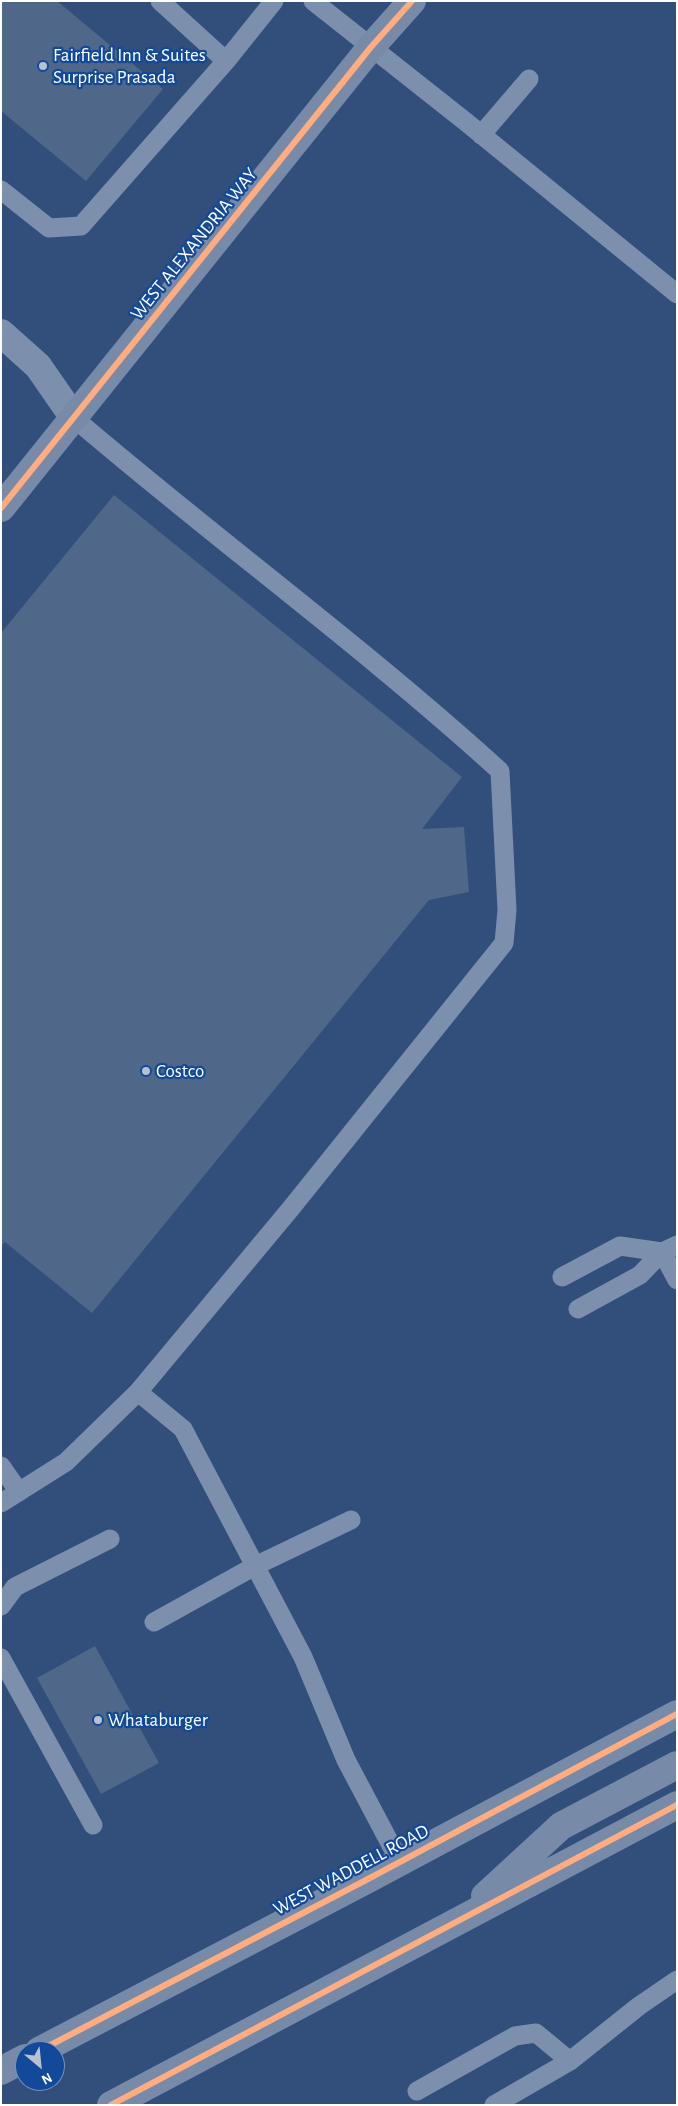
<!DOCTYPE html>
<html>
<head>
<meta charset="utf-8">
<style>
	body { margin:0 }
	#map { position:relative; width:678px; height:2106px; overflow:hidden; background:#314f7a; font-family:"Alegreya Sans",sans-serif }
	canvas { display:block }
	.frame { position:absolute; inset:0; border:2px solid #fff; pointer-events:none }
	.north { position:absolute; left:15px; top:2041px; width:50px; height:50px; box-sizing:border-box; background:#124999; border:1px solid #7192c2; border-radius:50%; rotate:152deg; font-size:14px; font-weight:700; line-height:20px; text-align:center; color:#fff }
	.north::after { content:''; display:block; margin:auto; width:18px; height:22px; background:#b7c1d0; clip-path:polygon(50% 0,100% 100%,50% 72%,0 100%) }
</style>
</head>
<body>
<div id="map">
<canvas width="678" height="2106"></canvas>
<div class="frame"></div>
<div class="north">N</div>
</div>
<script>
const ctx = document.querySelector('canvas').getContext('2d');
ctx.lineJoin = 'round';
function fill(path, color) {
  ctx.fillStyle = color;
  ctx.fill(path, 'evenodd');
}
function trace(path, color, width, dash) {
  ctx.strokeStyle = color;
  ctx.lineWidth = width;
  ctx.lineCap = dash ? 'butt' : 'round';
  ctx.setLineDash(dash || []);
  ctx.stroke(path);
}
function write(font, color, halo, rows, align = 'center') {
  ctx.font = font + ' "Alegreya Sans",sans-serif';
  ctx.lineWidth = 4.5;
  ctx.setLineDash([]);
  ctx.textBaseline = 'middle';
  ctx.strokeStyle = halo;
  ctx.fillStyle = color;
  for (const [text, x, y, turn = 0] of rows) {
    ctx.save();
    ctx.translate(x, y);
    ctx.rotate((+turn || 0) * Math.PI / 180);
    ctx.textAlign = isNaN(turn) ? turn : align;
    if (halo) ctx.strokeText(text, 0, 0);
    ctx.fillText(text, 0, 0);
    ctx.restore();
  }
}
fill(new Path2D(`
	M1,1h56l106,88 -77,92 -85,-70z
	M114,495l348,282 -40,52 42,-2 5,65 -40,8 -337,413 -87,-71 -4,4v-613z
	M95,1646l64,117 -58,31 -64,-116z`), '#4f6789');
trace(new Path2D(`
	M160,1l66,60 48,-60
	M313,1l153,121 211,172
	M481,135l48,-56
	M1,190l48,38 32,-2 145,-165
	M662,1252l15,28
	M562,1277l58,-31 42,6
	M578,1309l62,-34 22,-23 15,-7
	M138,1392l45,37 120,228 43,103 54,102
	M1,1466l18,26
	M1,1503l65,-41 72,-70 154,-185 212,-264 3,-33 -7,-139c-136,-124 -286,-233 -426,-353
	M1,1606l14,-19 95,-48
	M154,1622l101,-56 96,-46
	M1,1658l92,167
	M417,2091l98,-55 21,-3 34,28
	M494,2105l76,-44 69,-55 38,-26`), '#7c90ad', 19);
trace(new Path2D(`
	M1,333l37,33 36,52`), '#7c90ad', 28);
trace(new Path2D(`
	M1,508l370,-461 41,-46
	M485,1896l76,-70 116,-61
	M39,2051l329,-172 309,-165
	M1,2071l24,-13
	M111,2105l566,-300`), '#778ba9', 28);
trace(new Path2D(`
	M1,508l370,-461 41,-46
	M39,2051l329,-172 309,-165
	M111,2105l566,-300`), '#ffac80', 6);
for (const [x, y, r, color] of [
	[43,66,5,"#b7c1d0"],
	[146,1071,5,"#b7c1d0"],
	[98,1720,5,"#b7c1d0"]
]) {
  const dot = new Path2D();
  dot.arc(x, y, r, 0, 2 * Math.PI);
  ctx.fillStyle = color;
  ctx.fill(dot);
  trace(dot, '#124999', 2);
}
write('19px', '#fff', '#124999', [
	["Fairfield Inn & Suites",53,55],
	["Surprise Prasada",53,77],
	["Costco",156,1071],
	["Whataburger",108,1720]
], 'left');
write('19px', '#fff', '#124999', [
	["WEST ALEXANDRIA WAY",194,244,-51],
	["WEST WADDELL ROAD",351,1870,-28]
]);
</script>
</body>
</html>
